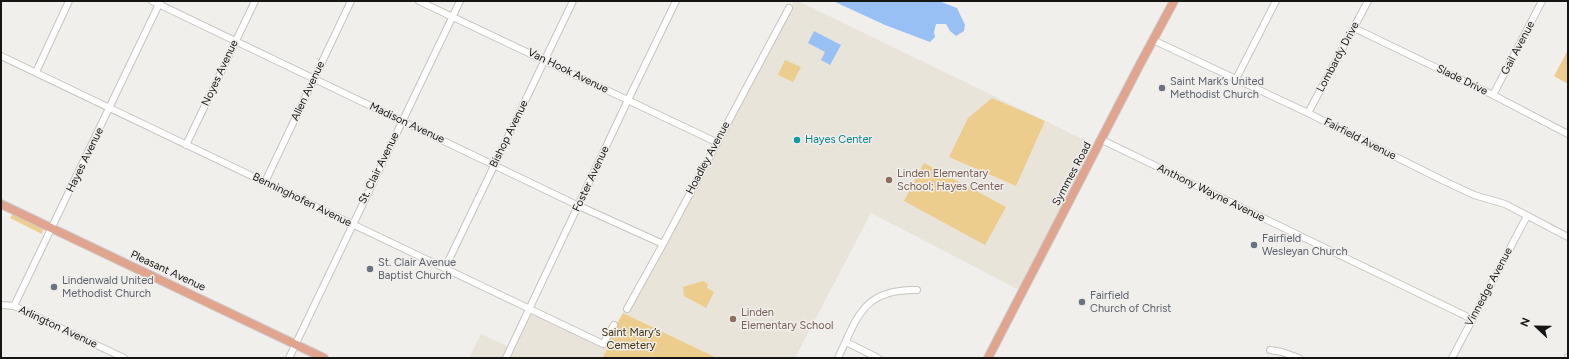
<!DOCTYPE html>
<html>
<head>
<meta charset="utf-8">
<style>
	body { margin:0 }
	#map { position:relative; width:1569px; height:359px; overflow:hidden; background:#f1efec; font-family:Figtree,sans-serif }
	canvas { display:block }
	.frame { position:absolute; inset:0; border:2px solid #151514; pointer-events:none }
	.north { position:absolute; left:1517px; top:307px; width:40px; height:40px; -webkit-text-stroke:3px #f1efec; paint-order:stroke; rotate:292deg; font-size:11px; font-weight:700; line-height:16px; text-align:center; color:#151514 }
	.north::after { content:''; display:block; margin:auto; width:14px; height:18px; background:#151514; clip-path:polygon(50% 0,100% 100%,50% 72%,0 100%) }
</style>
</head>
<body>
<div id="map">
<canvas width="1569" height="359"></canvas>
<div class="frame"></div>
<div class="north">N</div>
</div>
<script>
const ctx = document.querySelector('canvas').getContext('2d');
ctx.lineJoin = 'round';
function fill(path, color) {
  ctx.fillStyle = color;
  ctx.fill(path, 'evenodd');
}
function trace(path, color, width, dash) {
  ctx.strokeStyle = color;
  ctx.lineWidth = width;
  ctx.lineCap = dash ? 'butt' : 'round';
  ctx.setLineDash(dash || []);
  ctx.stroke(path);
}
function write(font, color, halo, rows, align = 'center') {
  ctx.font = font + ' Figtree,sans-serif';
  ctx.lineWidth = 3;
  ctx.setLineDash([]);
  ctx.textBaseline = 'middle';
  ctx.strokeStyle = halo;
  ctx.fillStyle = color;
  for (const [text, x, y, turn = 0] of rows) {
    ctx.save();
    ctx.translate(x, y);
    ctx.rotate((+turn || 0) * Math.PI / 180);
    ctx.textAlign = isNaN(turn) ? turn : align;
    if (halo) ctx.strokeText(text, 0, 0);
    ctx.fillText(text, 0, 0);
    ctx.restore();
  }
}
fill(new Path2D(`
	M794,1h4l301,146 -76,145 -152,-79 -76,145h-78l-94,-45 40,-69 126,-236z
	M530,312l78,36 -6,10h-133l12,-24 31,14z`), '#e9e4da');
fill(new Path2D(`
	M1568,50v34l-14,-8z
	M785,60l16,7 -8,15 -15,-7z
	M992,98l53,23 -29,65 -67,-29 19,-39z
	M924,163l82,44 -21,38 -81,-44z
	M13,214l30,14 -1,6 -32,-16z
	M703,281l5,3 -1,4 7,4 -8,16 -22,-12 -1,-9z
	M623,313l94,45h-115l6,-10 -3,-4z`), '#edcd8d');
fill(new Path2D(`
	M833,1h106l18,7 8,17 -1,6 -8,5 -6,-5 -4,-7h-10l-2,8 1,5 -5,5 -45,-17z
	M814,31l27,14 -11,20 -9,-5 4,-8 -17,-9z`), '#99c0f5');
const minor = new Path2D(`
	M152,1l427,205 84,38
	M419,1l297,141
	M1354,28l139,67 75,39
	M1153,40l155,73 134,67 32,15 31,9 63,33
	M1,56l602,288 11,-19
	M36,72l33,-71
	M1236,79l40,-78
	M1493,95l49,-94
	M1308,113l60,-112
	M1102,140l370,179
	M186,145l69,-144
	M265,182l86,-181
	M445,268l128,-267
	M1,305l13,1 146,-304
	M14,306l110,52
	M627,309l36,-65 126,-236
	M846,342l32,16
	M1270,350l12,2 17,6
	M289,358l171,-357
	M506,358l122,-258 48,-99
	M838,358c20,-42 25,-69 79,-68
	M1452,358l75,-142
	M1568,358v-1`);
const major = new Path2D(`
	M1,204l323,154
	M988,358l150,-290 36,-67`);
trace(minor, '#c6c4c1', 8);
trace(major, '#cccccb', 10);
trace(minor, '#fff', 6);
trace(major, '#e1a48f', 8);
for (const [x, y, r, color] of [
	[1162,88,4,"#6b7280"],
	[797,140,4,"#0f9aa8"],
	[889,180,4,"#8d6e63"],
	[1254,245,4,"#6b7280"],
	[370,269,4,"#6b7280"],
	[54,287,4,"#6b7280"],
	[1082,302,4,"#6b7280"],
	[733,319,4,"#8d6e63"]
]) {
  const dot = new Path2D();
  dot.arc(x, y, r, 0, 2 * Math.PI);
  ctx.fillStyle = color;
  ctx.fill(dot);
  trace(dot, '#f1efec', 1.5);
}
write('11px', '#151514', '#f1efec', [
	["Gail Avenue",1518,48,-62],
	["Lombardy Drive",1338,57,-62],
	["Van Hook Avenue",568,71,26],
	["Noyes Avenue",220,73,-65],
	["Slade Drive",1462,80,26],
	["Allen Avenue",308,91,-65],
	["Madison Avenue",407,123,25],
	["Bishop Avenue",509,134,-64],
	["Fairfield Avenue",1360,139,27],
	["Hoadley Avenue",708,158,-62],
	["Hayes Avenue",85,160,-64],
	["St. Clair Avenue",379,168,-64],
	["Symmes Road",1072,174,-62],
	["Foster Avenue",591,179,-65],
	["Anthony Wayne Avenue",1211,193,26],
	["Benninghofen Avenue",302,200,26],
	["Pleasant Avenue",168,271,25],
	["Vinnedge Avenue",1489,287,-62],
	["Arlington Avenue",58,327,25]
]);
write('11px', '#5b616d', '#f1efec', [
	["Saint Mark’s United",1170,82],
	["Methodist Church",1170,95],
	["Fairfield",1262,239],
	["Wesleyan Church",1262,252],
	["St. Clair Avenue",378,263],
	["Baptist Church",378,276],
	["Lindenwald United",62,281],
	["Methodist Church",62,294],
	["Fairfield",1090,296],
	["Church of Christ",1090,309]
], 'left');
write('11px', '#0d838f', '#f1efec', [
	["Hayes Center",805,140]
], 'left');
write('11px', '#785e54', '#f1efec', [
	["Linden Elementary",897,174],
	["School; Hayes Center",897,187],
	["Linden",741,313],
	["Elementary School",741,326]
], 'left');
write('11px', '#41310d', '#f1efec', [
	["Saint Mary’s",631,333],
	["Cemetery",631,346]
]);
</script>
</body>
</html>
